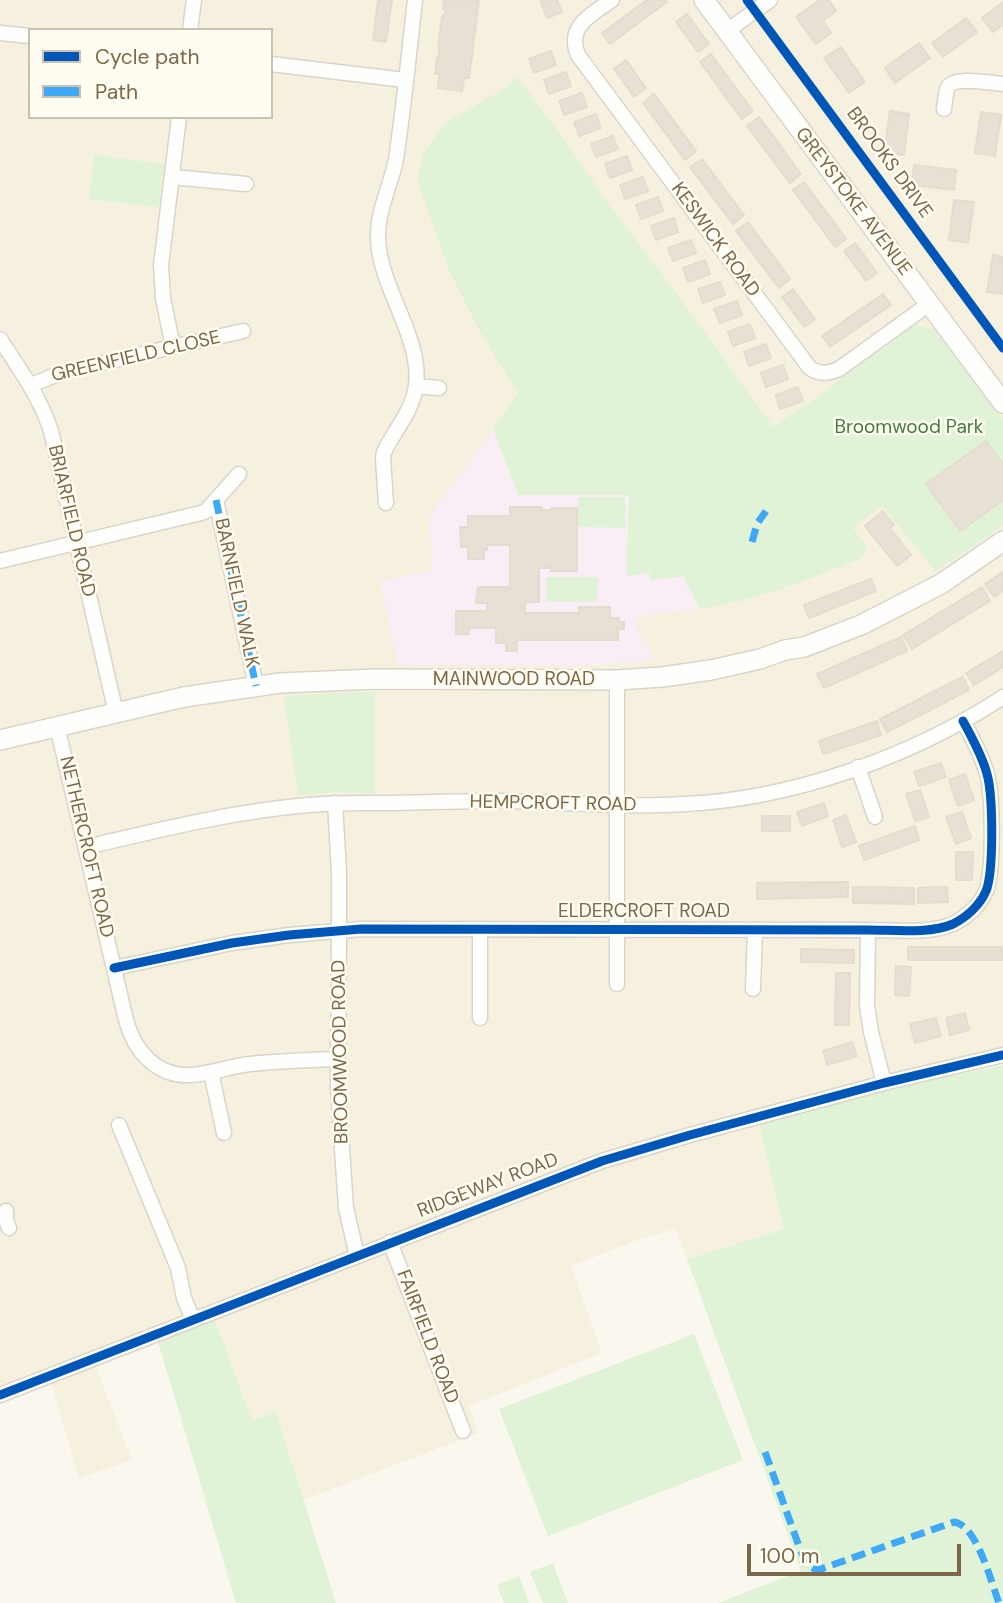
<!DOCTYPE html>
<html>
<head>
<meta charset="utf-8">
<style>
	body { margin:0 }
	#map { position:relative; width:1003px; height:1603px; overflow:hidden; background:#faf8ee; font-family:"DM Sans",sans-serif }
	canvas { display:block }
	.legend { position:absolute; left:28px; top:28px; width:245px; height:91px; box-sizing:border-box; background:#fffdf1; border:2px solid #cbc1ad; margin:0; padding:9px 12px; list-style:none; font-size:21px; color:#7d6748 }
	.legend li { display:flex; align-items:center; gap:14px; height:35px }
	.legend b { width:35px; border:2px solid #cbc1ad }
	.scale { position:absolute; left:747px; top:1544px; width:214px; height:32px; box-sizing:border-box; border:4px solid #7d6748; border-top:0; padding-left:9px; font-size:21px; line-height:24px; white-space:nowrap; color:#7d6748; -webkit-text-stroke:5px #fffdf1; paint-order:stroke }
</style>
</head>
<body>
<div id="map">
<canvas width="1003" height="1603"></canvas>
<ul class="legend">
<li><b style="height:9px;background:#0057b8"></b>Cycle path</li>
<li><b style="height:9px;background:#3fa9f5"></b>Path</li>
</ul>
<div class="scale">100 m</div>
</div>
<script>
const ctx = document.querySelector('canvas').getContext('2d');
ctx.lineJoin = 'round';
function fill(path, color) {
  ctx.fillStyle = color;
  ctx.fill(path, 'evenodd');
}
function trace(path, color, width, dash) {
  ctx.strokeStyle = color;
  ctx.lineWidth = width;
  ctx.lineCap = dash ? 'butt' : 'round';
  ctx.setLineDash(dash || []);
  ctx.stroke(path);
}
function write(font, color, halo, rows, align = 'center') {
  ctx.font = font + ' "DM Sans",sans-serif';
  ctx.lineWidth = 5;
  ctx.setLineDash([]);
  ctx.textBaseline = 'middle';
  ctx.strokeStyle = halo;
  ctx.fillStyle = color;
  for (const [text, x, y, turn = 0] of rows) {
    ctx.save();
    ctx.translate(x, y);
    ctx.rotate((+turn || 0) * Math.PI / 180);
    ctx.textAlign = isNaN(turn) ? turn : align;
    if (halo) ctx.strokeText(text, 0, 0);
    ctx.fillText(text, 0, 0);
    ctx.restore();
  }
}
fill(new Path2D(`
	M0,0h1003v1056l-248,62 4,6 25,105 -97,30 -11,-30 -33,9 -72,28 31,87 -133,53 9,27 -174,67 -28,-88 -24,8 -37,-100 -7,-6 -115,45 39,101 -53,18 -30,-102 -49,19zM30,30h241v87h-241z`), '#f6f0de');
fill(new Path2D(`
	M674,290l-11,248 37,71 -64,8 1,10 17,33 -70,6 -186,-1 -18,-84 52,-11 -2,-54 88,-122z`), '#f9eef5');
fill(new Path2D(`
	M517,77l14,18 2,5 26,32 48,70 67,88 99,137 59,-40 5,-6 78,-56 20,4 68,90v106l-46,33 -22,13 -53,-66 -29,24 15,19 -6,10c-53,21 -105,43 -162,51l-17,-32 -33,3 -1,-7 -23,3 3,-81h-111l-25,-66 25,-35 -41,-68 -30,-61 -29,-83 1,-11 5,-18 20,-29 66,-39z
	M94,155l70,9 -5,43 -70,-8z
	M578,497h47v31l-47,-1z
	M546,577h52l-1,25h-51z
	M375,691v102l-38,-1 -39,3 -14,-99z
	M1003,1065v538h-285l83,-32 -114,-312 97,-30 -25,-105 158,-41z
	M215,1320l37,100 24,-8 60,191h-100l-78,-261z
	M694,1334l49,126 -195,76 -49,-127z
	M553,1563l15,40h-25l-13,-31z
	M519,1576l10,27h-25l-7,-18z`), '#e1f3d7');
const building = new Path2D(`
	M378,0h14l-6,42 -13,-2z
	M444,0h35l-10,78h-5l-2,13 -24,-3 1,-14h-4l2,-17h2v-7h-1l4,-34h2l1,-6 -2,-1z
	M540,0h17l5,12 -15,6z
	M647,0h18l2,2 -57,42 -8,-11z
	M819,0h10l7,11 -13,10 8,12 -15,11 -20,-27z
	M1003,2v23l-10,7 -11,-14z
	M687,14l22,30 -11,8 -22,-30z
	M966,18l11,14 -34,25 -11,-14z
	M919,43l11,15 -35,25 -10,-15z
	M841,47l24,35 -16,11 -25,-35z
	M551,51l5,14 -22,8 -5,-14z
	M711,54l42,57 -11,8 -42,-57z
	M626,60l20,28 -12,9 -20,-28z
	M566,72l5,14 -22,8 -5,-14z
	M582,93l5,14 -23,8 -5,-14z
	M654,94l42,57 -11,9 -42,-57z
	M890,111l19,3 -5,41 -20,-3z
	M981,112l20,3 -6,41 -20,-3z
	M596,114l5,14 -22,8 -5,-14z
	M759,117l42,57 -11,9 -43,-57z
	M613,136l5,13 -22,8 -5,-13z
	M627,156l5,14 -22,8 -5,-14z
	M702,159l42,56 -11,9 -43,-57z
	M914,165l42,5 -2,20 -42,-5z
	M643,177l5,14 -23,8 -5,-14z
	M804,182l42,57 -11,8 -42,-57z
	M658,197l5,14 -22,8 -5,-14z
	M954,200l20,2 -6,41 -19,-3z
	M674,218l4,14 -22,8 -5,-14z
	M748,222l42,57 -11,9 -43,-57z
	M691,240l5,13 -23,8 -5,-13z
	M855,243l22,30 -11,8 -22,-30z
	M993,255l10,2v37l-16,-2z
	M705,260l5,14 -22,8 -5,-14z
	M720,282l5,13 -22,8 -5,-14z
	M793,289l22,30 -11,8 -22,-30z
	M883,294l8,11 -61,42 -8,-11z
	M737,301l5,14 -22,8 -6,-14z
	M750,324l5,14 -22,8 -5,-14z
	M766,344l5,14 -22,8 -5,-14z
	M783,365l5,14 -22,8 -5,-14z
	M798,387l5,14 -23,8 -4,-14z
	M986,441l17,23v36l-43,31 -34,-47z
	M510,507h32v3h10v-2h25v63h-26v-3h-12v34h-14v11h54v-6h31v11h9v4h5v7h-6v11h-101v11h-11v-8h-10v-15h-27v6h-13v-23h31v-8h-11l2,-16h32v-42h-23v5h-3v9h-16v-12h-7l-1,-20h8v-11h42z
	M883,511l11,14 -4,3 21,27 -14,11 -32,-40z
	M1003,572v19l-9,6 -9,-13z
	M871,579l5,12 -67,27 -5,-13z
	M982,587l8,14 -78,48 -9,-14z
	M901,637l6,14 -83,37 -7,-14z
	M1003,651v16l-29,18 -8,-12z
	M963,677l6,13 -82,42 -7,-13z
	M877,721l4,14 -58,19 -4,-13z
	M941,763l5,14 -27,9 -5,-14z
	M965,774l9,26 -16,6 -9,-26z
	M920,790l9,27 -14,4 -9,-27z
	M824,803l4,13 -26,10 -5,-14z
	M962,812l9,26 -15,6 -10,-27z
	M846,815l10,27 -14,5 -9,-27z
	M762,816h28v15h-28z
	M915,826l4,14 -55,20 -5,-14z
	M956,852h17l-1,28h-16z
	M848,882v15l-91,2v-16z
	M853,887l61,1v16l-61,-1z
	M947,887l1,15 -30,1v-15z
	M908,947h95v13h-95z
	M801,949l53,1v13l-53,-1z
	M896,966l15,1 -2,29 -14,-1z
	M836,973h14l-1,52h-14z
	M965,1013l4,17 -19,5 -4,-17z
	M936,1018l5,18 -26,7 -5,-19z
	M852,1042l5,14 -30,9 -4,-14z`);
fill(building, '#e7e1d5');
trace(building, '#e4dccf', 2);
const street = new Path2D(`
	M612,0c-20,14 -46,26 -34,55l231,312c9,8 19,7 30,2l90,-65
	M190,30l4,-30
	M727,31l43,-31
	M0,33l30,3
	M271,64l134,16
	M944,109c1,-6 1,-16 4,-22 6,-11 43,-4 55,-3
	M173,177l73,7
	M0,339c20,31 39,56 51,92l65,282
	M173,347l-10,-49 -2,-33 18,-148
	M31,385l32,-13 180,-41
	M416,386l23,2
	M216,500l40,186
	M386,503l-3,-45 1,-6c11,-23 29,-41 32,-67 6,-49 -38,-99 -38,-149 0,-27 13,-51 18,-77 8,-53 13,-106 19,-159
	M0,561l201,-48 5,-2 33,-37
	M617,680v304
	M57,726l69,294c8,30 30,57 65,55 20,-1 39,-9 59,-11 29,-3 58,-4 88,-5
	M858,767l17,50
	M335,803l4,69v59l-1,158 8,119 11,48
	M86,847c73,-17 148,-36 223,-42 29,-3 57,-2 85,-2 37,-1 74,-2 111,-2 60,1 120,7 180,3 108,-5 228,-48 318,-107
	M868,930l-1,76 4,26 13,51
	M114,968l118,-25 57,-8 72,-6 507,1c26,0 62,4 85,-6 14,-7 27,-19 33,-33 8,-20 7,-96 1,-117 -5,-19 -15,-36 -24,-53
	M753,989l2,-59
	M480,1018v-89
	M211,1072l13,61
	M119,1125l59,143 6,30 9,22
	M6,1211v9l3,8
	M390,1242l73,189
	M0,1395l602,-234 88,-26 194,-52 119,-28`);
const secondary = new Path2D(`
	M704,0l299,403
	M0,740l184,-43 96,-14 96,-4 241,1 45,-3 49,-7 49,-11 25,-9 19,-3 57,-22 80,-41 62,-43`);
trace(street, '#d9d5cc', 17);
trace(secondary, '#dad5cb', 22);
trace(street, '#fefefc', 14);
trace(secondary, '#fefefc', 19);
trace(new Path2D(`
	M216,500l40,186
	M752,542l5,-18 9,-13
	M765,1452l35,97c4,9 7,19 18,21l136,-48c23,3 37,60 45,81`), '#3fa9f5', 7, [14, 7]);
trace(new Path2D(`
	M747,0l256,348
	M114,968l118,-25 57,-8 72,-6 507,1c26,0 62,4 85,-6 14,-7 27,-19 33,-33 8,-20 7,-96 1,-117 -5,-19 -15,-36 -24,-53
	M0,1395l602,-234 88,-26 194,-52 119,-28`), '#0057b8', 9);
write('19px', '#7d6748', '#fffdf1', [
	["BROOKS DRIVE",889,163,54],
	["GREYSTOKE AVENUE",853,202,53],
	["KESWICK ROAD",715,240,54],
	["GREENFIELD CLOSE",136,357,-13],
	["BRIARFIELD ROAD",71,521,77],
	["BARNFIELD WALK",236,593,78],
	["MAINWOOD ROAD",514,680],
	["HEMPCROFT ROAD",553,804,1],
	["NETHERCROFT ROAD",86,847,77],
	["ELDERCROFT ROAD",644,912],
	["BROOMWOOD ROAD",341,1052,-91],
	["RIDGEWAY ROAD",488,1186,-21],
	["FAIRFIELD ROAD",427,1337,69]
]);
write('19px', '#417e3c', '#fffdf1', [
	["Broomwood Park",909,428]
]);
</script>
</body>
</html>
